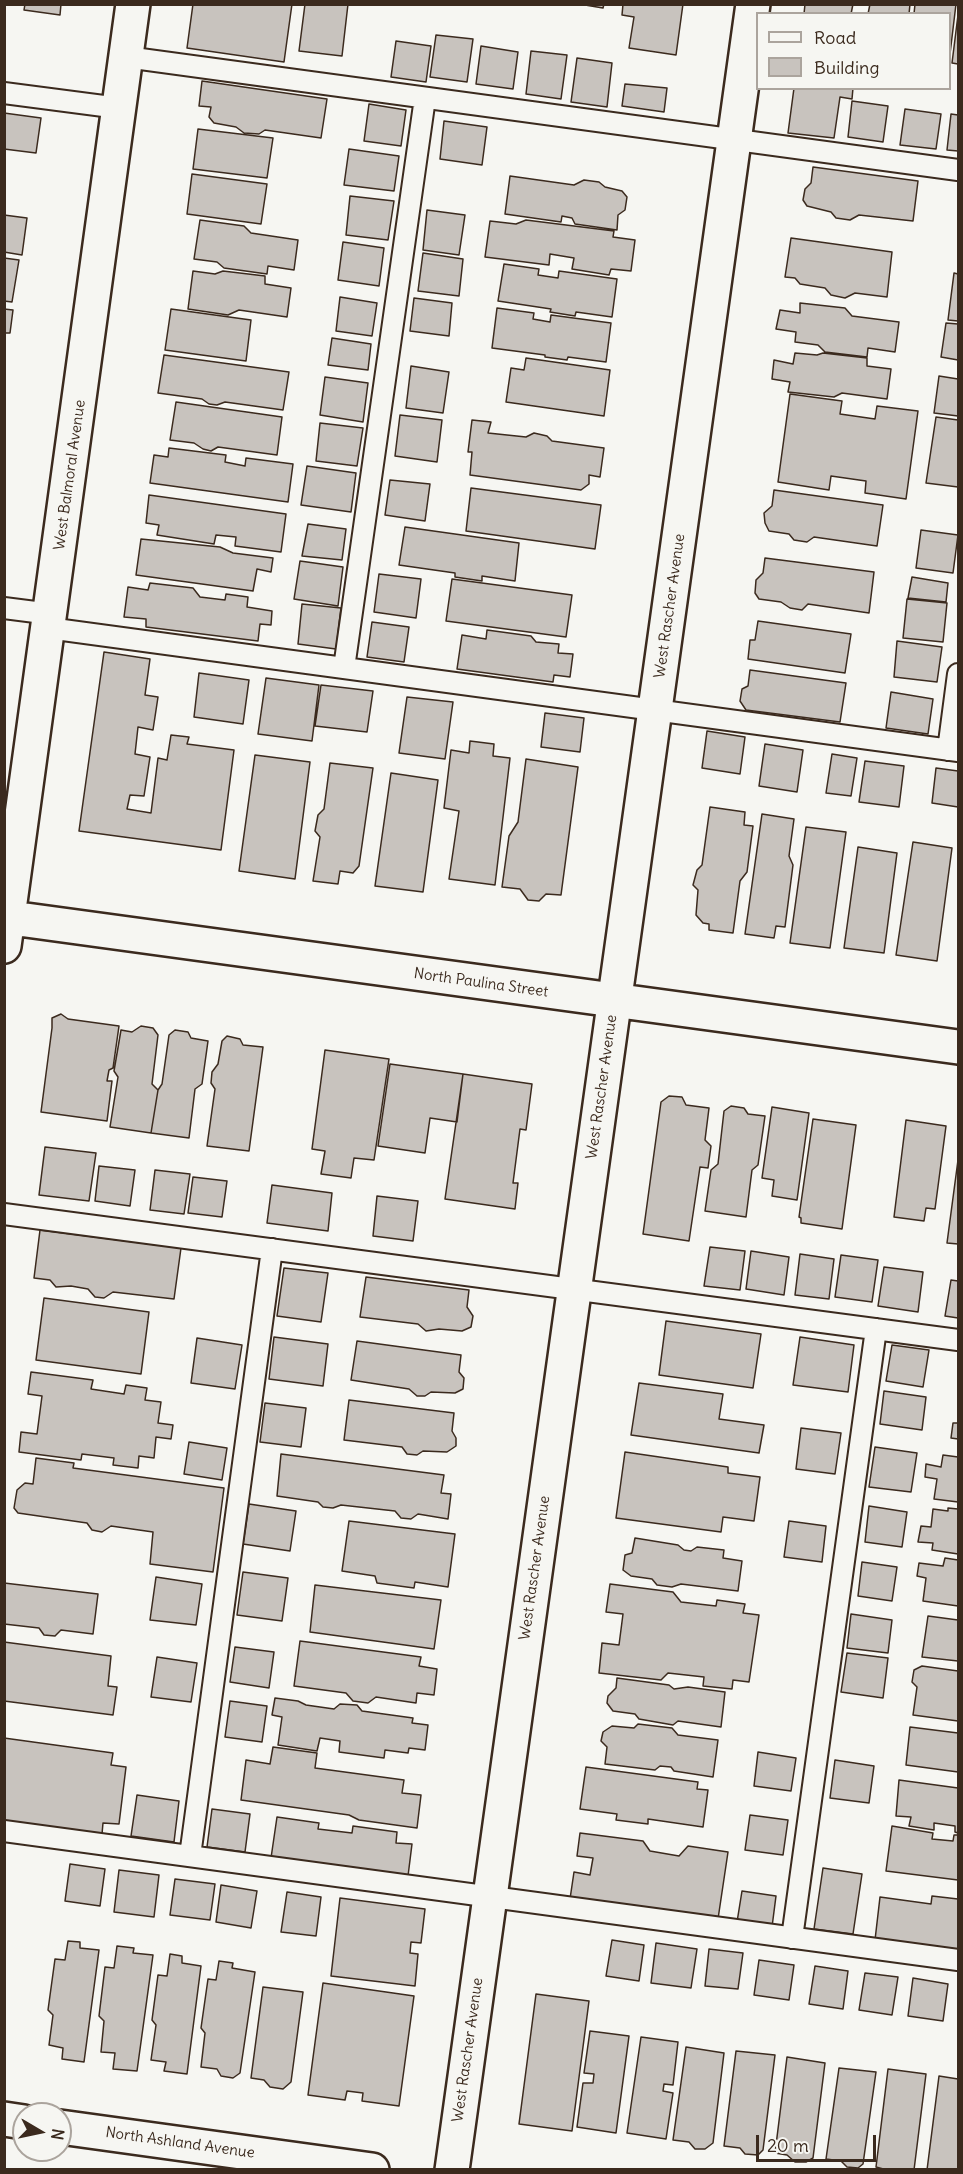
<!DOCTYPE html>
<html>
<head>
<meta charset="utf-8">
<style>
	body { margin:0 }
	#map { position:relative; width:963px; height:2174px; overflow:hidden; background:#f6f6f2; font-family:Delius,sans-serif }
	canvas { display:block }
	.frame { position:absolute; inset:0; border:6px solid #3b2a1e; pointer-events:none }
	.legend { position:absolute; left:756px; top:12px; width:195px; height:78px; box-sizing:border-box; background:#f6f6f2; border:2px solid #aba49d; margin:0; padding:8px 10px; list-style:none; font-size:18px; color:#3b2a1e }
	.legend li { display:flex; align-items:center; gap:12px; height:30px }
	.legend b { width:30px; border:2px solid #aba49d }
	.north { position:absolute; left:12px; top:2102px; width:60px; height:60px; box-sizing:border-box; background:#f6f6f2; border:2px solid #aba49d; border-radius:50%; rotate:99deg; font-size:16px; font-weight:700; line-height:24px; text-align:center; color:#3b2a1e }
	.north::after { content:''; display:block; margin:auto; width:21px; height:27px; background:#3b2a1e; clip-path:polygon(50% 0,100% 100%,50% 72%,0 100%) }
	.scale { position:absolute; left:756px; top:2135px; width:120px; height:27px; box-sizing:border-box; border:3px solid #3b2a1e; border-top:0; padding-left:8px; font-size:18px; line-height:21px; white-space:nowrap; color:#3b2a1e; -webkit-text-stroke:4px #f6f6f2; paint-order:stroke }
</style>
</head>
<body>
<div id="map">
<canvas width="963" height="2174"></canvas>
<div class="frame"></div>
<ul class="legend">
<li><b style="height:8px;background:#f6f6f2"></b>Road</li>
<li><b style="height:16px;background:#c8c3be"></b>Building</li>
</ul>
<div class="north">N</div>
<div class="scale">20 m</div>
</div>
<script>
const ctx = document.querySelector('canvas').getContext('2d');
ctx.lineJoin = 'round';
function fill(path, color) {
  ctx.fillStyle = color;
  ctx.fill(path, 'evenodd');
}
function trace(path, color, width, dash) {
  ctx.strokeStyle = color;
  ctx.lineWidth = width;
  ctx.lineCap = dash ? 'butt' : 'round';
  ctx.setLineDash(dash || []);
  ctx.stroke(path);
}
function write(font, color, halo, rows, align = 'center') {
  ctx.font = font + ' Delius,sans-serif';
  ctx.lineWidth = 5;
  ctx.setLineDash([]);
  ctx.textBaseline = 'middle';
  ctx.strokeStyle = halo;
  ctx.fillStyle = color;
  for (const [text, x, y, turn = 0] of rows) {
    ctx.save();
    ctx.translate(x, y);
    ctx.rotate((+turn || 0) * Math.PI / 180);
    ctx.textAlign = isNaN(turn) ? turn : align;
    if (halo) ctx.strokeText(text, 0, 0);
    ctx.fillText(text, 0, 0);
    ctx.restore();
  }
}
const building = new Path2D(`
	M25,4h36l-1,11 -36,-5z
	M193,4h99l-8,58 -97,-14z
	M305,4h43l-6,52 -43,-5z
	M579,4h25l-1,4z
	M623,4h60l-7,51 -47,-7 5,-31 -12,-2z
	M805,4h48l-2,10h-47z
	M870,4h40l-1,10h-41z
	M915,4h41l-6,50v-40h-36z
	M958,15v49l-6,-1z
	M436,35l37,4 -6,43 -37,-5z
	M396,41l35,5 -5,36 -35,-5z
	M481,46l37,6 -5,37 -37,-5z
	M531,51l36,4 -6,44 -35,-5z
	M577,58l35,5 -5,44 -36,-5z
	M202,81l125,18 -6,39 -56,-8 -6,4 -15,-1 -8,-6 -22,-4 -5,-6 2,-10 -12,-1z
	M625,84l42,4 -3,24 -42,-6z
	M794,88h59l-1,11 -12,-2 -6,41 -46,-5z
	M852,101l36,5 -5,36 -35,-5z
	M369,104l37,6 -5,36 -37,-5z
	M905,109l36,5 -5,35 -36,-4z
	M4,113l37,5 -5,35 -32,-4z
	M951,114l7,1v36l-11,-1z
	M444,121l43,6 -5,38 -42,-6z
	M198,129l75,9 -6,40 -74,-9z
	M349,149l50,7 -5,35 -50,-6z
	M813,167l105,14 -5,40 -54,-6 -9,5 -14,-2 -5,-6 -24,-6 -4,-6 2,-11 6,-6z
	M192,174l75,10 -6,40 -74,-10z
	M510,176l64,9 10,-5 15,2 6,5 17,4 5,6 -2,13 -7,5 -1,15 -42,-6 -3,-6 -10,-2 -1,6 -56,-8z
	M350,196l44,5 -6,39 -42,-5z
	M427,210l38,5 -6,40 -36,-5z
	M4,215l23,3 -5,37 -18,-3z
	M200,220l44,6 7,7 47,7 -4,30 -26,-4 -1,8 -43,-6 -7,-6 -23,-3z
	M526,220l88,11 -1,6 22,3 -4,31 -20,-2 -2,6 -37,-6 2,-11 -24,-4 -1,11 -64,-8 5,-36 26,3z
	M791,238l101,14 -5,45 -32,-4 -10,5 -14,-3 -6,-7 -25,-4 -5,-6 -10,-1z
	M343,242l41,6 -5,38 -41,-6z
	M423,253l40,6 -4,37 -41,-5z
	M4,258l15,2 -7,42 -8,-1z
	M504,264l35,5 -1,6 20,3 1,-7 58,8 -5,38 -36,-5 -1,4 -25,-4 1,-3 -53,-8z
	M193,271l22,3 8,-3 42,5v8l26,4 -4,29 -48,-7 -11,5 -40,-6z
	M954,273l4,1v47l-10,-1z
	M340,297l37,6 -5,33 -36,-5z
	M414,298l38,5 -3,33 -39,-5z
	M800,303l45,5 7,8 47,6 -4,30 -27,-4 -1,9 -42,-5 -7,-7 -23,-3 1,-10 -20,-3 4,-19 20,3z
	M497,308l37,5 -1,6 17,3 1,-7 60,8 -5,39 -38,-5 -1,3 -22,-3v-2l-53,-7z
	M4,309l9,1 -3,23h-6z
	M171,309l80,11 -5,41 -81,-11z
	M946,323l12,1v36l-17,-3z
	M332,338l39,6 -3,26 -40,-5z
	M795,353l22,2 6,-2 44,5v8l24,3 -4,30 -45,-6 -8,4 -46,-5 2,-10 -18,-3 2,-19 19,4z
	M164,355l125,17 -6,38 -58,-8 -8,3 -8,-1 -7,-5 -44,-6z
	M526,358l84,12 -6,46 -98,-14 5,-34 13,2z
	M411,366l38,6 -6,41 -37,-5z
	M939,376l19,3v37l-24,-3z
	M325,377l43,6 -5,39 -43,-7z
	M790,394l52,7 -2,13 35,5 2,-13 41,5 -12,88 -41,-6 1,-12 -35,-5 -2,14 -51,-8z
	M176,402l106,15 -5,38 -59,-8 -7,4 -8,-2 -9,-6 -24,-3z
	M400,415l42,5 -5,42 -42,-6z
	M936,417l22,3v67l-32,-4z
	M472,420l19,2 -3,11 38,4 8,-4 13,3 5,5 52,7 -4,29 -11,-2v9l-8,6 -111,-15 2,-23h-4z
	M320,423l43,5 -6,38 -41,-5z
	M169,448l57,7 -1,7 20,4 1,-8 47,6 -5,38 -138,-19 4,-28 14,2z
	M307,466l49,7 -5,39 -50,-7z
	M390,480l40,4 -5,37 -40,-6z
	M471,488l130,17 -6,44 -129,-18z
	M774,490l109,15 -6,41 -63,-9 -7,5 -13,-2 -5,-6 -20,-3 -4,-8 -1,-10 8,-7z
	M149,495l137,19 -5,38 -46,-6 1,-9 -20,-2 -2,9 -57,-9 2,-10 -13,-2z
	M308,524l38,5 -4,31 -40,-4z
	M405,527l114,16 -4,38 -33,-5v5l-27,-4v-4l-56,-8z
	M921,530l37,5 -5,38 -37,-5z
	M141,539l79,8 13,6 40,5 -2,14 -14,-3 -4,22 -117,-16z
	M765,558l109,14 -5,41 -61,-9 -6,6 -12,-2 -9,-6 -22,-3 -4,-6 1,-13 7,-7z
	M300,561l43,6 -5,39 -44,-7z
	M379,574l42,5 -5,39 -42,-6z
	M912,577l36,6 -2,19 -38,-4z
	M452,579l120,16 -6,42 -120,-16z
	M150,583l43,5 7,9 25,3 1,-6 22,3 -1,10 25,4 -1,14 -11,-1 -2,17 -112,-14v-8l-22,-2 4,-30 20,3z
	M907,599l40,4 -4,39 -40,-4z
	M302,604l39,4 -5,41 -38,-5z
	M758,621l93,13 -6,39 -97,-14 2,-19h5z
	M372,622l37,5 -5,35 -37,-5z
	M487,630l44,6 5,6 23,2 -1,9 15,1 -3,23 -16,-2 -1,7 -96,-13 5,-34 24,4z
	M897,641l45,6 -5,35 -43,-5z
	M104,652l46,7 -5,36 13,2 -5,33 -15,-3 -3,27 15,3 -6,39 -14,-1 -3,14 24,4 7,-55 9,2 4,-25 18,2 -2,7 47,6 -13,100 -142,-19z
	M750,670l96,13 -6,39 -94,-12 -6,-9 2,-12 6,-3z
	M199,673l50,7 -6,44 -49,-7z
	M266,678l53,7 -7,56 -54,-7z
	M321,685l52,6 -6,41 -52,-6z
	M891,692l42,7 -5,35 -42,-6z
	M407,697l46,5 -8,57 -46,-6z
	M545,713l39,5 -4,34 -39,-5z
	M707,731l38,6 -5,37 -38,-6z
	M470,741l24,3 -1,12 17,2 -15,127 -46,-6 10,-68 -15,-3 7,-58 18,3z
	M765,744l38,6 -6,42 -38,-6z
	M832,754l25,4 -6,38 -25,-3z
	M255,755l55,7 -15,117 -56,-8z
	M526,759l52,8 -17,128 -15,-1 -7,7 -11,-1 -8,-11 -18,-2 7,-51 9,-14z
	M865,761l39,5 -5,41 -40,-5z
	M330,763l43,5 -14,98 -6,7 -13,-2 -2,13 -25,-3 7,-44 -5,-6 3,-16 6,-6z
	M936,768l22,3v36l-26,-4z
	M391,773l47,7 -15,112 -48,-6z
	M710,807l35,5 -1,13 9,1 -6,46 -7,9 -7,52 -24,-3v-6l-6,-1 -7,-8 2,-25 -5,-5 4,-15 5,-5z
	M762,814l32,5 -5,37 4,9 -8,62 -9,-1 -2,12 -29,-4z
	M806,827l40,5 -16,116 -40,-5z
	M913,842l39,6 -15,113 -41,-6z
	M858,847l39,6 -13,100 -40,-5z
	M61,1014l7,5 51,7 -6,42 -4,2 -2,11h5l-5,40 -66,-9 11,-84v-10z
	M141,1026l12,2 5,7 -6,49 6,6 -7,43 -41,-6 8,-50 -4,-6 7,-41 11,2z
	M175,1030l13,2 3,6 17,3 -6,43 -7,5 -6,49 -38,-5 7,-43 4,-6 7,-49z
	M227,1036l13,3 3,6 20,2 -14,104 -42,-5 8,-57 -4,-6 1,-11 6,-8 4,-23z
	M325,1050l64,9 -15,101 -20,-2 -3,20 -30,-4 4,-23 -13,-2z
	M390,1064l73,10 -6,48 -27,-4 -5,35 -47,-7z
	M463,1074l69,10 -6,46 -6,-1 -7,54h5l-3,26 -70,-10z
	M669,1096l13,1 4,8 23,3 -4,32 6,6 -3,22 -8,-1 -11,74 -46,-7 18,-132z
	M731,1106l13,2 4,6 17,2 -7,49 -6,5 -6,47 -41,-6 6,-41 7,-6 6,-53z
	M772,1107l37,6 -12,87 -25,-4 2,-16 -12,-2z
	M813,1119l43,6 -14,104 -41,-6v-5l-2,-1z
	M906,1120l40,6 -11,83 -9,-1 -2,13 -30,-4z
	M45,1147l51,6 -7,48 -50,-6z
	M958,1160v84l-11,-1z
	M99,1166l36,4 -5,36 -35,-5z
	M155,1170l35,4 -6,40 -34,-4z
	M193,1177l34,4 -5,36 -34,-4z
	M272,1185l60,8 -4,38 -61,-8z
	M377,1196l41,5 -5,40 -40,-5z
	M40,1230l141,18 -7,51 -61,-7 -9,6 -9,-1 -7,-8 -17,-3 -15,1 -6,-7 -16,-2z
	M710,1247l35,4 -5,39 -36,-4z
	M751,1251l38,6 -5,38 -38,-6z
	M800,1254l34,5 -5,40 -34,-4z
	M841,1255l37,5 -6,42 -37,-5z
	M884,1267l39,5 -5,40 -40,-6z
	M284,1268l44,5 -7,49 -44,-6z
	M366,1277l103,13 -2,17 6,9 -2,11 -9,4 -23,-2 -13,2 -8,-7 -58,-7z
	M951,1280l7,1v37l-13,-2z
	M44,1298l105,14 -8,62 -105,-14z
	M666,1321l95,13 -8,54 -94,-13z
	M274,1337l54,7 -5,42 -54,-7z
	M800,1337l54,8 -6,47 -55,-7z
	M197,1338l45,7 -7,44 -44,-6z
	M357,1341l104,14 -2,17 5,6 -1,11 -8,4 -24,-1 -6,4h-8l-8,-7 -58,-9z
	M892,1345l37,5 -6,37 -37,-6z
	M31,1372l62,8 -2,9 33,5 2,-9 21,3 -2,12 16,2 -3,21 15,2 -2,14 -15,-2 -2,21 -15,-2 -1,12 -25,-3 1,-7 -32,-4 -1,6 -62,-8 2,-20 16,2 5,-38 -14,-2z
	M639,1383l84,11 -4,25 45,6 -5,28 -128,-18z
	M884,1391l42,6 -4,33 -42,-6z
	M349,1400l105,13 -2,18 4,7v8l-9,6 -24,-1 -6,4 -10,-1 -5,-7 -58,-7z
	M265,1403l41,5 -5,39 -41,-5z
	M953,1423h5v16l-7,-1z
	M801,1428l40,5 -6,41 -39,-5z
	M189,1442l38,6 -5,32 -38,-6z
	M875,1447l42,6 -6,39 -42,-5z
	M625,1452l103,15v6l32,4 -6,44 -31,-4 -2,15 -105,-14z
	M281,1454l163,21 -3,18 10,1 -3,25 -30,-5 -7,5 -10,-1 -6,-7 -54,-6 -8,3 -10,-1 -5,-5 -41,-6z
	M943,1455l15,2v45l-24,-3 3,-20 -12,-2 1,-13 15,3z
	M36,1458l38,5 -1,5 151,20 -11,84 -63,-8 3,-32 -42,-6 -9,6 -10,-2 -5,-7 -69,-10 -4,-5 3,-18 8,-7 8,1z
	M249,1504l47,7 -6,40 -47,-7z
	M869,1506l38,6 -5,35 -37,-5z
	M948,1508l10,1v45l-26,-4 1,-7 -15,-1 3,-16 10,1 2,-18 15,2z
	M349,1521l106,13 -7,53 -33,-5 -1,6 -37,-5 -2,-7 -33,-5z
	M789,1521l37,5 -4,36 -38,-5z
	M635,1538l43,7 6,5 7,1 6,-4 27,3 -1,8 19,3 -4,30 -57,-7 -9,3 -15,-2 -5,-6 -21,-3 -8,-6 2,-15 7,-2z
	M945,1558l13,2v46l-35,-5 3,-23 -9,-2 2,-13 24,3z
	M862,1562l35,5 -5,34 -34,-5z
	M243,1572l45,6 -6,43 -45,-6z
	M156,1577l46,7 -6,41 -46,-5z
	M4,1583l94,11 -5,40 -32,-4 -6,6 -11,-1 -5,-7 -35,-4z
	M610,1584l63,8 8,10 35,4 1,-6 28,4 -2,9 16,2 -10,67 -16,-2 -1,9 -29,-3 1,-9 -36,-4 -7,7 -62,-7 3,-30 17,2 4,-31 -17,-2z
	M315,1585l126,15 -7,49 -124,-17z
	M851,1614l41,6 -4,33 -41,-5z
	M928,1616l30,4v41l-36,-4z
	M300,1641l121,16 -2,9 18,3 -3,26 -17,-2 -1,10 -40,-6 -8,6 -15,-2 -7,-8 -52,-7z
	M4,1642l107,14 -3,30 9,1 -4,28 -109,-14z
	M235,1647l39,5 -5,36 -39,-6z
	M847,1653l41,5 -5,40 -42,-6z
	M157,1657l40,6 -6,39 -40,-5z
	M922,1666l36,5v50l-45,-6 4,-28 -5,-5 2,-12z
	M617,1678l52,7 5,4 14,-2 37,5 -4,35 -43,-6 -5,4 -34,-6 -4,-5 -22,-3 -6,-8 1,-7 8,-8z
	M275,1698l23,3 8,4 28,4 6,-5 17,1 5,6 51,7 -1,5 16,2 -3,25 -16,-2 -1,5 -23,-3 -1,8 -45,-6 1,-11 -20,-3 -3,13 -39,-6 4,-28 -10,-2z
	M230,1701l37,5 -5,36 -37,-5z
	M638,1724l34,4 6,7 40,5 -5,37 -39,-6 -3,-4 -11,-1 -5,4 -50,-6 2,-17 -6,-6 2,-9 9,-6 22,2z
	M910,1727l48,6v39l-52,-7z
	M4,1738l109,15 -2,12 15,2 -7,57 -16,-1 -1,11 -98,-13z
	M273,1747l44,6 -2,15 89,12 -2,13 19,2 -4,33 -58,-8 -10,-5 -108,-15 5,-40 24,4z
	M758,1752l38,6 -5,33 -37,-5z
	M835,1760l39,6 -5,37 -39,-5z
	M586,1767l112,15 -1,7 11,1 -5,37 -55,-8v5l-32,-4 1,-6 -37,-5z
	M899,1780l59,8v45l-3,-1v-6l-21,-3v7l-25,-4 2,-9 -15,-1z
	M137,1795l42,6 -5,41 -43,-6z
	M212,1809l38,5 -5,38 -38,-5z
	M750,1815l38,5 -5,35 -38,-5z
	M277,1817l42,6 -1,6 34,4 1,-7 44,6 -1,11 16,1 -4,32 -137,-18z
	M892,1826l41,7 -1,6 21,2 1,-6h4v45l-72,-9z
	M580,1833l63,8 7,10 29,5 9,-10 40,6 -10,67 -148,-20 4,-27 16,3 3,-17 -16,-2z
	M70,1864l35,5 -5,37 -35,-5z
	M823,1868l39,6 -9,60 -39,-5z
	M119,1870l40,5 -5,42 -40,-5z
	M175,1879l40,5 -5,36 -40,-5z
	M221,1885l36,6 -6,37 -35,-6z
	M742,1891l34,5 -4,31 -35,-5z
	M287,1892l34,5 -5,39 -35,-4z
	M932,1896l26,3v52l-83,-11 5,-43 51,7z
	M340,1898l85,11 -4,34 -10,-1 -1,11 8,1 -3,32 -84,-10z
	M612,1940l32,5 -5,36 -33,-5z
	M68,1941l12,1v6l19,2 -15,112 -22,-3 1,-11 -14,-3 4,-30 -5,-5 7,-51 10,1z
	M656,1943l41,6 -6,39 -40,-5z
	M117,1946l17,2 -1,5 20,2 -16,116 -24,-2 2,-16 -14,-1 3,-31 -5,-5 6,-49 9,1z
	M709,1949l34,4 -5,36 -33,-3z
	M170,1954l12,2v7l19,3 -14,108 -23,-3 2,-9 -15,-2 5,-35 -4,-5 6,-45 9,1z
	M759,1960l35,5 -5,35 -35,-5z
	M219,1961l14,2 -1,5 23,4 -15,101 -7,5 -12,-2 -4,-7 -16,-2 4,-34 -4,-5 7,-49 8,1z
	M815,1966l33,5 -5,38 -34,-5z
	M865,1973l33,4 -6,38 -33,-5z
	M913,1978l35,6 -5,37 -35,-5z
	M323,1983l91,13 -15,110 -37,-5 1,-8 -16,-2 -2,9 -37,-5z
	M263,1987l40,5 -12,90 -8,7 -13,-2 -6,-7 -13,-2z
	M536,1994l53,7 -17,130 -53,-7z
	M590,2031l39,5 -13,97 -39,-6 6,-44h10l1,-9 -10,-1z
	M641,2037l37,5 -5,43 -9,-1 -1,7 10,2 -7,46 -39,-6z
	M686,2047l38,6 -11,90 -8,6h-10l-6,-7 -16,-2z
	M736,2051l39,4 -12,95 -5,5 -13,-1 -5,-6 -16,-2z
	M787,2057l38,6 -12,95 -7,4h-11l-8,-7 -12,-2z
	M839,2068l37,4 -13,92 -5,4 -11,-1 -6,-6 -15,-2z
	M888,2069l38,5 -12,96h-27l-11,-3z
	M939,2076l19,3v91h-31z`);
fill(building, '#c8c3be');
trace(building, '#3b2a1e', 1.5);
const service = new Path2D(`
	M126,57l832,113
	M4,93l115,15
	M4,608l47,6
	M48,628l910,123
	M344,668l81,-570
	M948,750l10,-76
	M4,1214l954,126
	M4,1831l954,129
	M190,1856l82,-607
	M792,1938l84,-609`);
const minor = new Path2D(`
	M4,917l954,130
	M4,946l129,-942
	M452,2170l301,-2166`);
const secondary = new Path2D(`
	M4,2119l20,3
	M60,2127l312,43`);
trace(service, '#3b2a1e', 24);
trace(minor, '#3b2a1e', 38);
trace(secondary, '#3b2a1e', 38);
trace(service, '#f6f6f2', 20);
trace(minor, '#f6f6f2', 33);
trace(secondary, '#f6f6f2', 33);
write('15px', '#3b2a1e', '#f6f6f2', [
	["West Balmoral Avenue",70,475,-82],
	["West Rascher Avenue",670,606,-82],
	["North Paulina Street",481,983,8],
	["West Rascher Avenue",602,1087,-82],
	["West Rascher Avenue",535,1568,-82],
	["West Rascher Avenue",468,2050,-82],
	["North Ashland Avenue",180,2143,8]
]);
</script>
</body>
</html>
